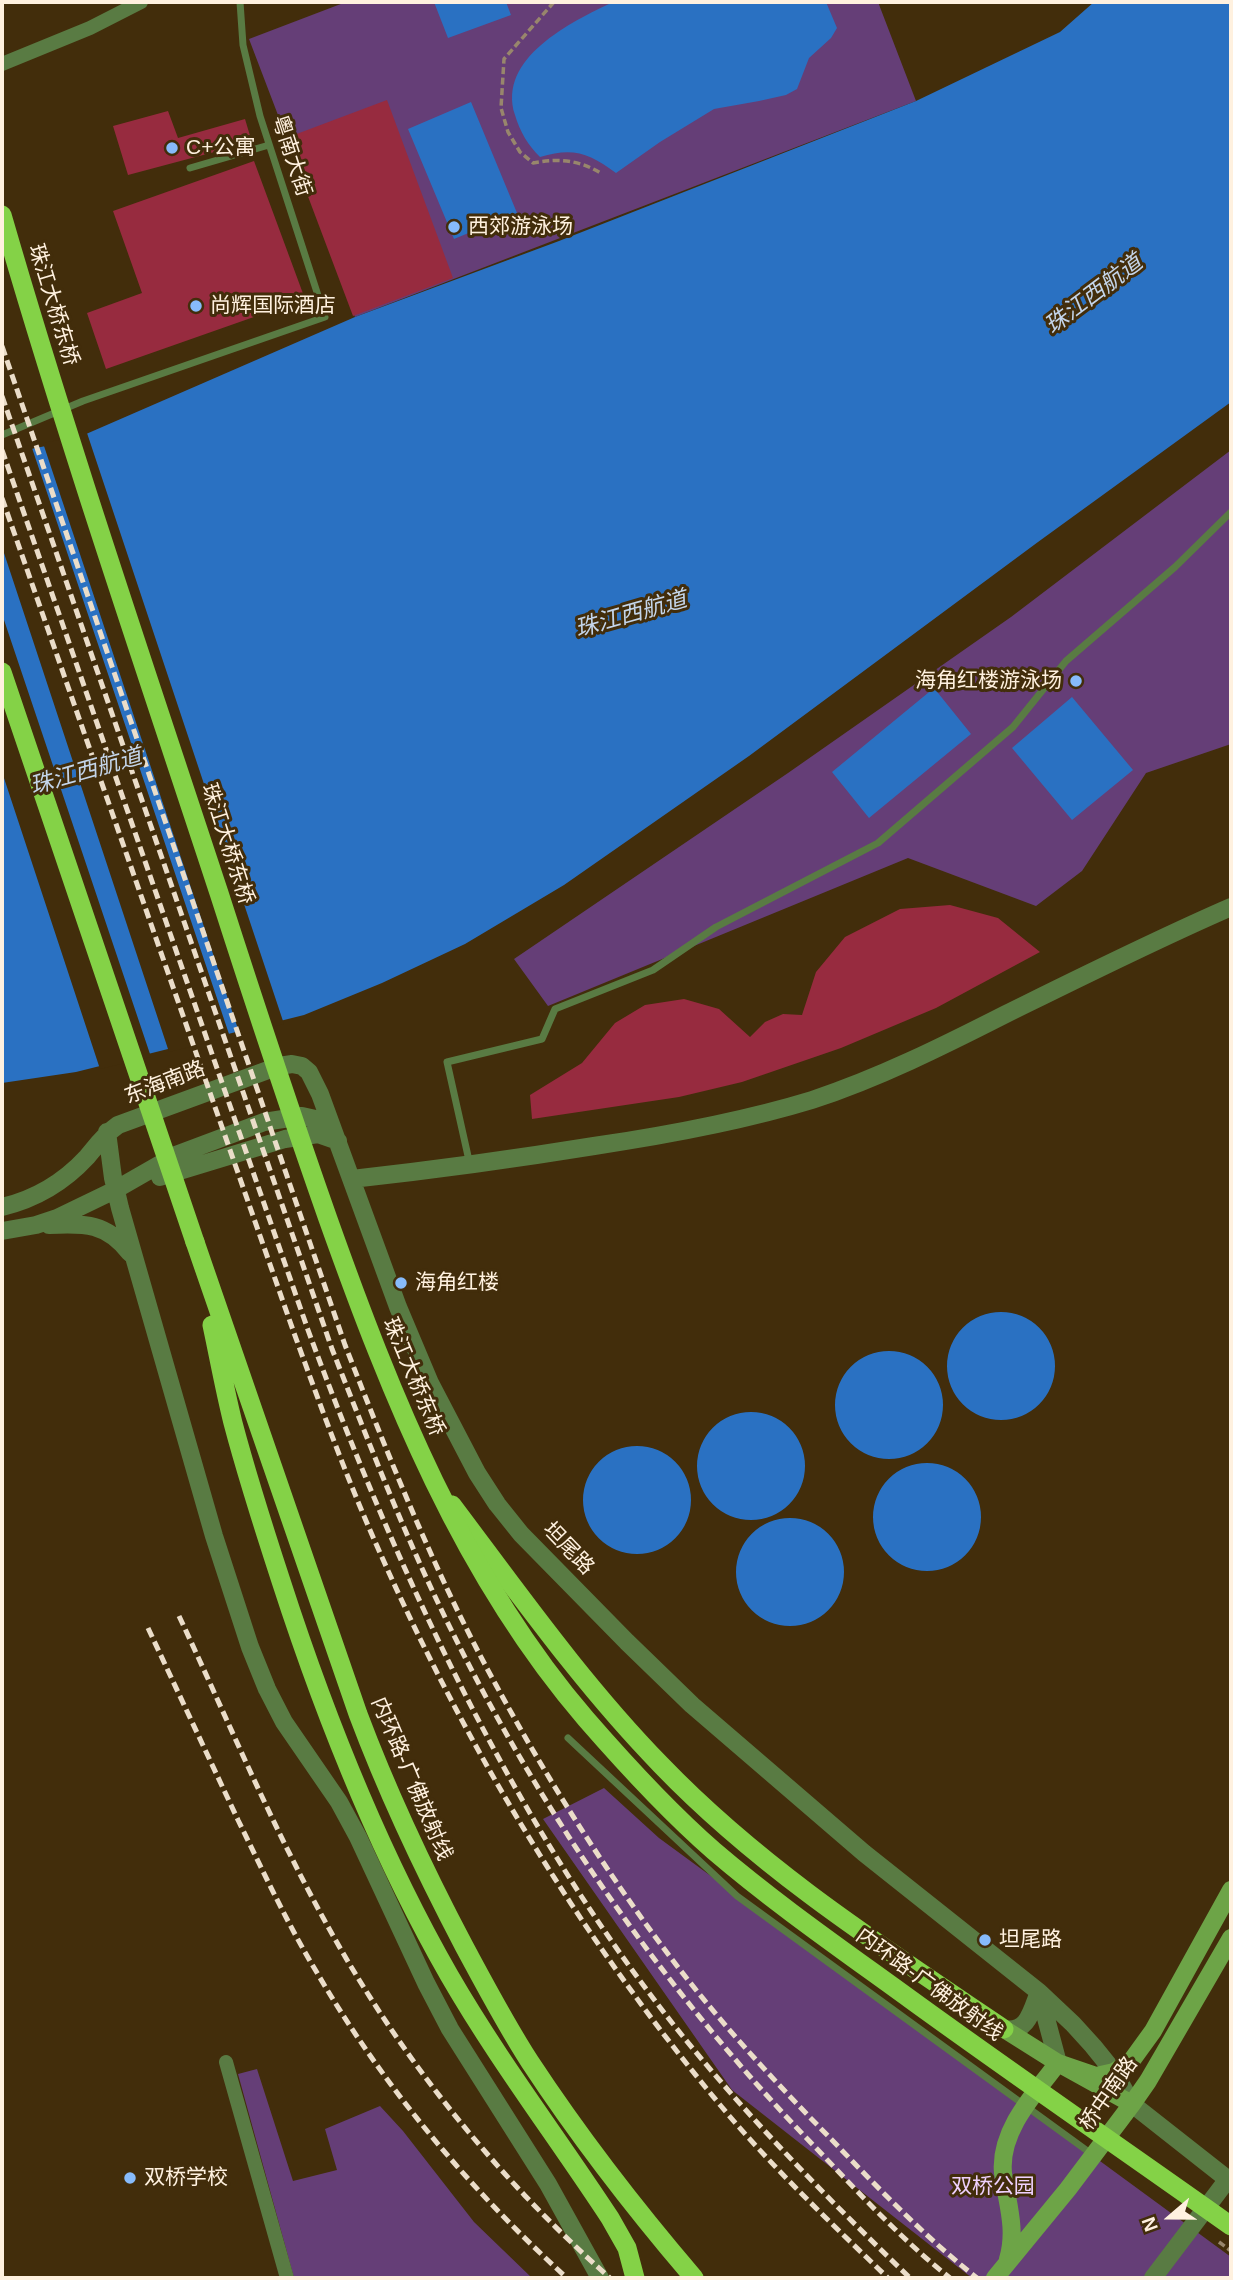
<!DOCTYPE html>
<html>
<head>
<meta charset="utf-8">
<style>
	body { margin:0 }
	#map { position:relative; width:1233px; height:2280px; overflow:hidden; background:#422d0b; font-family:Arial,sans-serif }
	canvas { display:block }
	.frame { position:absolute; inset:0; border:4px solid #fff1df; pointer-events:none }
	.north { position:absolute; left:1135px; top:2182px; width:70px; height:70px; -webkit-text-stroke:5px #422d0b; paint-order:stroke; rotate:250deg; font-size:19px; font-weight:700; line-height:28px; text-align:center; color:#fff1df }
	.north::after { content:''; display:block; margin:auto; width:24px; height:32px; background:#fff1df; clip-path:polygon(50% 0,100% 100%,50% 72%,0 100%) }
</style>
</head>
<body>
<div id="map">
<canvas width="1233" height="2280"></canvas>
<div class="frame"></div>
<div class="north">N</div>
</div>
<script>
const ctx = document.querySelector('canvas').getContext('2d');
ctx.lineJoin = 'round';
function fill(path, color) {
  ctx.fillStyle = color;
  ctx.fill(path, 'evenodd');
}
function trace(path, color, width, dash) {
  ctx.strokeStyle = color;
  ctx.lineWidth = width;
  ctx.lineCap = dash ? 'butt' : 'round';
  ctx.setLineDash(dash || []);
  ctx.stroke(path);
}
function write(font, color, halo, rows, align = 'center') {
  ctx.font = font + ' Arial,"Noto Sans SC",sans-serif';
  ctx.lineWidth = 6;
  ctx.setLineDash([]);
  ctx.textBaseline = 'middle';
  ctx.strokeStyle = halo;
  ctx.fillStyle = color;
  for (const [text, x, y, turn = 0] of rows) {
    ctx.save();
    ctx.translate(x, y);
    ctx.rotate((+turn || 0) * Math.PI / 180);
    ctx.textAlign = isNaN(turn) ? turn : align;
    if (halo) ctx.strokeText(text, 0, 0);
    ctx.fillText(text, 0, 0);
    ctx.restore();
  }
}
fill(new Path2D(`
	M346,2h532l38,99 -561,216 -106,-278z
	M1231,450v294l-85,29 -64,98 -46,35 -128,-48 -360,148 -34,-47 274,-186 223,-156z
	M604,1788l55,50 572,419v21h-259l-240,-188 -189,-271z
	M257,2069l36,112 44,-11 -12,-41 55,-23 23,25 71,91 58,56h-238l-56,-204z`), '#653e77');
fill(new Path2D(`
	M434,2h72l5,13 -63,23z
	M613,2h213l11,26 -6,10 -22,20 -12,31 -11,6 -27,6 -45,8 -54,33 -44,31c-27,-20 -43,-26 -76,-16 -12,-12 -20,-25 -25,-42 -18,-57 56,-93 98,-113z
	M1094,2h137v400l-193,140 -289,214 -185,129 -99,59 -83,39 -78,32 -228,57 -74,11v-628l68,-14 285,-124 204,-76 357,-140 144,-69z
	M471,102l46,111 -63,26 -46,-110z
	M934,688l37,46 -102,84 -37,-46z
	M1072,697l61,73 -61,50 -60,-72z
	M947 1366a54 54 0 1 1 108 0a54 54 0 1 1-108 0Z
	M835 1405a54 54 0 1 1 108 0a54 54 0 1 1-108 0Z
	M697 1466a54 54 0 1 1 108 0a54 54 0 1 1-108 0Z
	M583 1500a54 54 0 1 1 108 0a54 54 0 1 1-108 0Z
	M873 1517a54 54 0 1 1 108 0a54 54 0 1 1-108 0Z
	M736 1572a54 54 0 1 1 108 0a54 54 0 1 1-108 0Z`), '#2a71c2');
fill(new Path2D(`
	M86,430l198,594 -44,11 -197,-592 26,-5z
	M31,445l199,592 -61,15 -167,-505v-96z
	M2,614l149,443 -51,12 -98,-297z`), '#422d0b');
fill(new Path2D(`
	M387,100l66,178 -100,38 -67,-178z
	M168,111l10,27 67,-19 6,20 -4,2 1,2 -120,32 -15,-49z
	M254,161l51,138 -199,70 -19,-56 55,-20 -29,-82z
	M950,905l48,13 42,34 -104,56 -95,40 -99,34 -63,15 -147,22 -2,-24 52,-32 33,-40 30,-18 39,-6 35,10 31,28 15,-15 18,-8 19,1 14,-43 29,-35 55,-28z`), '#972b3f');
trace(new Path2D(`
	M554,2l-50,57 -3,49 7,24 12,20 13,11c26,-5 47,-3 69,11
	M1219,2242l12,9`), '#98866c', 3.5, [7, 3.5]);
trace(new Path2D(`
	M190,168l79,-23
	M2,435l81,-34 242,-84 -65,-201 -17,-71 -3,-43
	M470,1165l-23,-103 95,-23 13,-30 98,-39 63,-43 162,-84 135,-116 53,-66 109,-94 56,-55
	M568,1738l169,158 356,259`), '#597b43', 7);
trace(new Path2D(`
	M2,64l88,-36 51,-26
	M226,2062l61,216`), '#597b43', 14);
trace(new Path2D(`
	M107,1132l6,46 7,30 94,328 36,111 17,42 17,33 55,80 19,35 68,146 24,46 98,155 52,94
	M160,1177l125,-38 33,-5 20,7
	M352,1179c81,-9 162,-20 242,-33 74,-11 146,-24 218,-46 67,-22 131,-54 194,-86 75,-37 149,-74 225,-107
	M2,1207c34,-8 61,-24 85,-50 10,-12 18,-23 31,-32l161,-59 13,-2 10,2 7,6 11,22 78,213 32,76 47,90 20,31 24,30 106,108 65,63 172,148 175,139 34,32 20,22 21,26 18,32 99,78
	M49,1225c36,-2 58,-2 81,28
	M2,1231l34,-6 21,-7 58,-28 61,-35 88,-33 38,-6 18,4 12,7
	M1039,1992l19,71
	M1004,2029c24,5 28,-20 35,-37
	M1153,2278l75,-99`), '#597b43', 18);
trace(new Path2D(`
	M1004,2029l54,34 74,41
	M1058,2063l38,13 18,-4 18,-12 21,-29 78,-141
	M1008,2259c9,-30 -1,-56 -5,-86 -4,-42 31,-79 55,-110
	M995,2278l73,-89 64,-85 16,-23 83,-143`), '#6da447', 18);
trace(new Path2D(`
	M195,1242l163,472c30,80 66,156 106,232 21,39 42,79 66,116 50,76 105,147 164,216
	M212,1325c7,33 13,66 21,98 14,53 31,106 48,158 44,136 97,270 168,394 49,85 108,162 161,243l17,30 8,30
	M452,1505c67,89 131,180 209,260 101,105 223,183 343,264`), '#84d247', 19);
trace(new Path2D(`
	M2,346l343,999c45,115 91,231 151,340 49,90 105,179 166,261 51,69 110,133 170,194 46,48 93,97 145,138
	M2,396l330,953c32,81 63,162 100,241 96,205 227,396 384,558 43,45 86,92 134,130
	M2,450l306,880c90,243 203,489 365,694 73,92 153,173 237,254
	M2,498l292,835c27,74 54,149 87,222 89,200 204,389 345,557 50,59 107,113 162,166
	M179,1616c48,102 92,208 147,307 73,133 170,254 284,355
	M148,1628c30,64 60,128 90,192 25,51 49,103 78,151 67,115 153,218 251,307`), '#ebddc9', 5, [10, 5]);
trace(new Path2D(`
	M2,215c66,228 143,453 217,678 35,109 71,218 109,326 63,177 134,356 258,500 40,46 82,92 128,132 62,53 130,100 196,148 106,77 214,151 321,227
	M2,672l193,570`), '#84d247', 19);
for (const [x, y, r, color] of [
	[172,148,7,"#87bbfb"],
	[454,227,7,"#87bbfb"],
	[196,306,7,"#87bbfb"],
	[1076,681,7,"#87bbfb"],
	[401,1283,7,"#87bbfb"],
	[985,1940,7,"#87bbfb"],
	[130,2178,7,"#87bbfb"]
]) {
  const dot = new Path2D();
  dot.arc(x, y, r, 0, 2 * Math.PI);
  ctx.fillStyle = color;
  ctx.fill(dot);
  trace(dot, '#422d0b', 2.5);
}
write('21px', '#fff1df', '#422d0b', [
	["C+公寓",186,148],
	["西郊游泳场",468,227],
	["尚辉国际酒店",210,306],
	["海角红楼游泳场",1062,681,"right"],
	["海角红楼",415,1283],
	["坦尾路",999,1940],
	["双桥学校",144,2178]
], 'left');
write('21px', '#fff1df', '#422d0b', [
	["粵南大街",291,156,72],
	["珠江大桥东桥",53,305,73],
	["珠江大桥东桥",227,844,72],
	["东海南路",165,1083,-21],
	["珠江大桥东桥",413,1377,67],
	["坦尾路",568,1549,46],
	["内环路-广佛放射线",411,1779,67],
	["内环路-广佛放射线",929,1985,36],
	["桥中南路",1109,2094,-55]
]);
write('21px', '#efd1fe', '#422d0b', [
	["双桥公园",993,2187]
]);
write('italic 23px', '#c4d5ea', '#422d0b', [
	["珠江西航道",1094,295,-37],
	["珠江西航道",631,615,-16],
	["珠江西航道",86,772,-16]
]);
</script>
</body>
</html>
